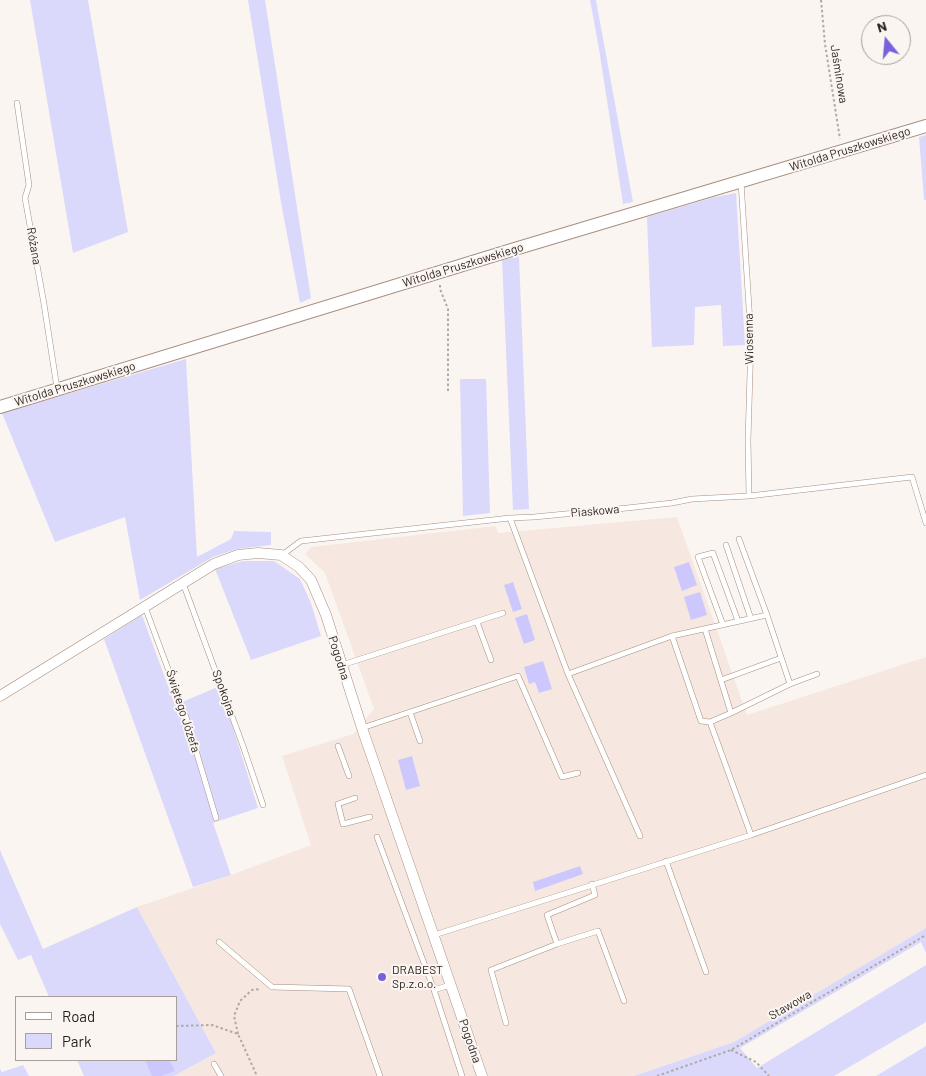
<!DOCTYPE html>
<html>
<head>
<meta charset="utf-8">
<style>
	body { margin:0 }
	#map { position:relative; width:926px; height:1076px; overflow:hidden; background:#fbf5f2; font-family:Barlow,sans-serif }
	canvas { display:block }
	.legend { position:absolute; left:15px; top:996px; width:162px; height:65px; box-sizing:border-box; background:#fbf5f2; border:1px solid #a79f9b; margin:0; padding:6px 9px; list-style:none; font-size:15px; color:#291f19 }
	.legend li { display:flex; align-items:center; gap:10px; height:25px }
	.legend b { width:25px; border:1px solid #a79f9b }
	.north { position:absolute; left:861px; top:15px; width:50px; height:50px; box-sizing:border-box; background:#fbf5f2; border:1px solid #a79f9b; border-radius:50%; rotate:343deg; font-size:14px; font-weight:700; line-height:20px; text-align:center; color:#291f19 }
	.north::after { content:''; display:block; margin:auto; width:18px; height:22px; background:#7861dc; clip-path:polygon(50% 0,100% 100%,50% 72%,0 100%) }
</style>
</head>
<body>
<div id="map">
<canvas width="926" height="1076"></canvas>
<ul class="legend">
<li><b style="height:6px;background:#fff"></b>Road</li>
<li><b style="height:14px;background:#dad9fb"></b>Park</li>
</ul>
<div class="north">N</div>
</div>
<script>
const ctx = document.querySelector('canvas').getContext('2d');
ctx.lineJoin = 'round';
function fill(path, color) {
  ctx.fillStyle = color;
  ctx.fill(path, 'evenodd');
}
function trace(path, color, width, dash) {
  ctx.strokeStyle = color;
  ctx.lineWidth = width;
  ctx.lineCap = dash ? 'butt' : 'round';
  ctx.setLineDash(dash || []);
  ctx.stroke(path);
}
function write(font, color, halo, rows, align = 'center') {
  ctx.font = font + ' Barlow,sans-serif';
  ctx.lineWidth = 4;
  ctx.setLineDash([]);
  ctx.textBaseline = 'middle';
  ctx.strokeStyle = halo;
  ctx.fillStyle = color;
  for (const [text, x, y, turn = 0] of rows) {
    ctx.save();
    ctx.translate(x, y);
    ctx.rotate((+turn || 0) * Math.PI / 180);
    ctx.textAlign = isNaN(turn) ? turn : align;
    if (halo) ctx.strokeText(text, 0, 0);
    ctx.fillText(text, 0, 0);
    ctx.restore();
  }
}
fill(new Path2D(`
	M677,517l70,198 179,-58v271l-192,114 -100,34h-460l42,-23 -79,-146 94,-32 80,-30 -29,-89 71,-22 21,-25 -49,-136 -20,-19 6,-7 185,-21 2,7z`), '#f6e8e0');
fill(new Path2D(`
	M30,0h58l40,232 -55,21z
	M248,0h17l46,298 -11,5 -18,-95z
	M590,0h6l37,202 -10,2 -24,-155z
	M926,135v65h-2l-5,-63z
	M736,193l9,152 -22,1 -2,-41 -26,2 -1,38 -42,2 -5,-130 68,-20z
	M519,256l10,253 -16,1 -11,-250z
	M186,359l11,198 34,-18 3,-8 37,1v13l-34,4 -24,8 -73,43 -15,-83 -70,25 -53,-129z
	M460,379h26l4,134 -27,3z
	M243,561h31l26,18 11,24 10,33 -70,24 -36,-91z
	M142,615l33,90 45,-19 38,122 -45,15 18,52 -38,12 -89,-248z
	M0,850l43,99 94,-42 79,146 -42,23h-90l-7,-16h99v-63h-127l-18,-42 -13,5 -18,-36z
	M926,928v25l-5,-11 -181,106 17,20 169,-103v57l-92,54h-200l100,-34z
	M926,1046v30h-50z
	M23,1065l6,11h-29v-7l2,3z`), '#dad9fb');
fill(new Path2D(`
	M689,562l8,23 -15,6 -8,-24z
	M513,582l9,27 -9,3 -9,-27z
	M700,592l7,23 -16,5 -7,-23z
	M527,614l8,26 -11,4 -9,-26z
	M543,661l9,28 -13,4 -4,-11 -6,2 -5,-17z
	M412,756l8,30 -14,4 -8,-30z
	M580,866l3,8 -48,17 -2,-9z
	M145,1060h24l6,11 -14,5h-9z`), '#ccc8fd');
const service = new Path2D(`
	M17,103l12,82 -4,13 19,106 13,84
	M741,182l10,157 -3,101 1,56
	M510,518l58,156
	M739,539l28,76
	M726,545l25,74
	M282,555l19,-14 209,-23 24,-1 93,-9 45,-5 20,-4 57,-3 163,-19 14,46
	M183,583l60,163 20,59
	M145,607l41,110 30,101
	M477,622l14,38
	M723,625l-25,-68 15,-4 25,68
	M705,629l26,84 -21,9
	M672,636l29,85 9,1 41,113
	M342,665l161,-52
	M721,680l60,-22
	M410,712l10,29
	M731,713l59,-29
	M362,728l156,-52 44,101 16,-4
	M338,746l11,30
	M355,798l-17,6 5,20 27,-7
	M640,836l-72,-162 104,-38 95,-21 23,69 27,-10
	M377,837l57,153 16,-5
	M666,861l40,111
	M592,884l3,11 -48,20 10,29 41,-13 26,70
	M434,935l317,-100 175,-60
	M219,942l53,45 77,2 31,87
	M434,990l28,86
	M506,1023l-15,-53 66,-26
	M214,1064l7,12`);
const minor = new Path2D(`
	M0,696l214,-132 24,-9 20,-2 23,2 18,12 12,13 15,35 36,113 120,348`);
const tertiary = new Path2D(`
	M0,407l518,-159 408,-122`);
trace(service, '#a88e7f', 6);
trace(minor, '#a88e7f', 11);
trace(tertiary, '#a88e7f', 14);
trace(new Path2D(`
	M821,0l4,44 15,95
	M440,285v4l8,20v82
	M176,1026l36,-1 26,9 19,42
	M238,1034l-4,-18 6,-15 12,-11 8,-1
	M731,1050l25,12 13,14
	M657,1076l74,-26 195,-115`), '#b0a9a5', 2, [2.5, 2.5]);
trace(service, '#fff', 5);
trace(minor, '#fff', 10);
trace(tertiary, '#fff', 12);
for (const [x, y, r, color] of [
	[382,977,5,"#7861dc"]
]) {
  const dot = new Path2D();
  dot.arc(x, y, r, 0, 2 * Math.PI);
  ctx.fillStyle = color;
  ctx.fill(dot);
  trace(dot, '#fbf5f2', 2);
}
write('12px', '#291f19', '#fbf5f2', [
	["Jaśminowa",839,74,81],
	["Witolda Pruszkowskiego",850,149,-17],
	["Różana",34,246,80],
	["Witolda Pruszkowskiego",463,265,-17],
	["Wiosenna",749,339,-91],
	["Witolda Pruszkowskiego",75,384,-17],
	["Piaskowa",595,511,-5],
	["Pogodna",339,658,72],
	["Spokojna",224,693,70],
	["Świętego Józefa",183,711,72],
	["Stawowa",790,1005,-30],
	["Pogodna",470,1041,71]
]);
write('12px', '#291f19', '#fbf5f2', [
	["DRABEST",392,970],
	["Sp.z.o.o.",392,984]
], 'left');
</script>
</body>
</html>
